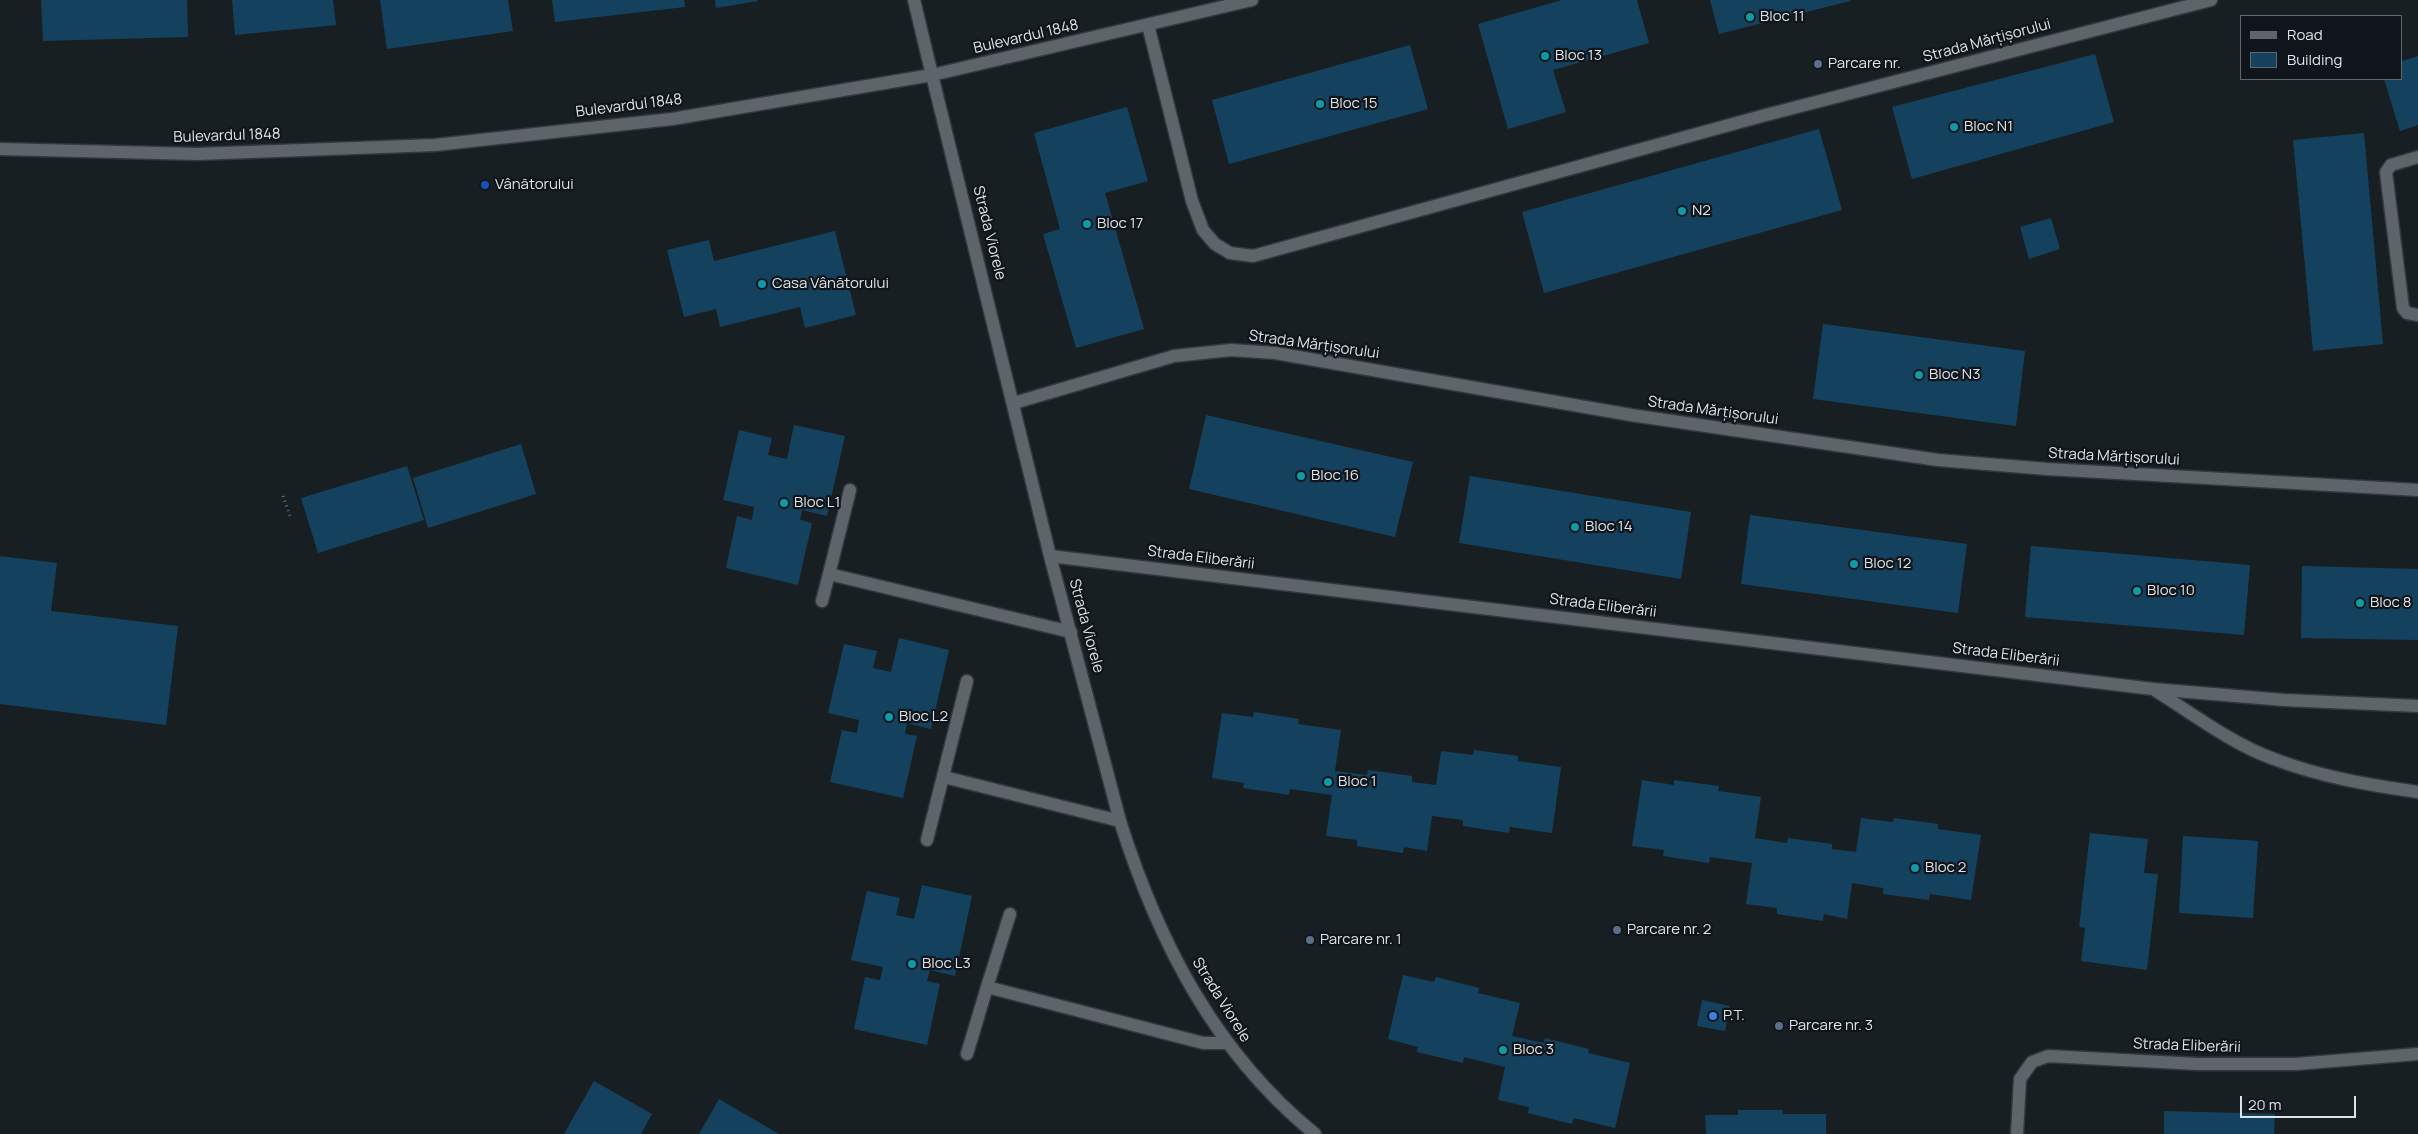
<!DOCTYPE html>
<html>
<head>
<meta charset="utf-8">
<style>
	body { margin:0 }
	#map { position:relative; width:2418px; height:1134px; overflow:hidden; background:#181f23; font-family:Manrope,sans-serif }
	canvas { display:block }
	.legend { position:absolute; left:2240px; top:15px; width:162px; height:65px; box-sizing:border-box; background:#0f151a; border:1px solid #62676c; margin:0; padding:6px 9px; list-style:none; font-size:15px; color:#dee3e7 }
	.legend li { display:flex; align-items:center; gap:10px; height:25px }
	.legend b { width:25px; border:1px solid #62676c }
	.scale { position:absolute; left:2240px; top:1096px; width:116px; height:22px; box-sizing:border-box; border:2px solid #dee3e7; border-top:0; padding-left:6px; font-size:15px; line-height:18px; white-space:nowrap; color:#dee3e7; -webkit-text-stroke:4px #0f151a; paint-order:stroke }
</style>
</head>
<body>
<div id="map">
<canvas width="2418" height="1134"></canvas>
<ul class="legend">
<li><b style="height:6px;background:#5d656b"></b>Road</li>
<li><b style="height:14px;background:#14425e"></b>Building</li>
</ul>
<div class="scale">20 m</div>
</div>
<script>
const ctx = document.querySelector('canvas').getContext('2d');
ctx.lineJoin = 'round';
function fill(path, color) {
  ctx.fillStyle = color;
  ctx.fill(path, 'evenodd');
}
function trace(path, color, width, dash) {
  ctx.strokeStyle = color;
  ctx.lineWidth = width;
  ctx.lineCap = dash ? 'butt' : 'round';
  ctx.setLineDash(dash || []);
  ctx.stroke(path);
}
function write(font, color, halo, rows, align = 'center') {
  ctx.font = font + ' Manrope,sans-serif';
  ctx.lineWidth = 4.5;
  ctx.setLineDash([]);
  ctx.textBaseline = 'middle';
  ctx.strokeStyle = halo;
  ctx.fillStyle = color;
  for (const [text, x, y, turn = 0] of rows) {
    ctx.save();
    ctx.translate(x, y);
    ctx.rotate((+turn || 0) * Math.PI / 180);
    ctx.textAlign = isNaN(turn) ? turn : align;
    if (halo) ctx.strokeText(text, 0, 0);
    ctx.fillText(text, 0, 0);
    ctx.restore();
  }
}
fill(new Path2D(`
	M41,0h146l1,37 -145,4z
	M232,0h101l3,25 -101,10z
	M380,0h128l5,31 -126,18z
	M552,0h132l1,7 -130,15z
	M715,0h42l1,1 -42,7z
	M1562,0h75l12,43 -96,27 13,42 -58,17 -30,-105z
	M1710,0h140v1l-131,33z
	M1410,45l18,64 -199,55 -17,-64z
	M2095,54l19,68 -202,57 -20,-72z
	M2418,56v69l-18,6 -16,-52h18v-18z
	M1127,107l21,74 -43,12 39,136 -68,19 -33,-114 17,-5 -26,-96z
	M1819,129l23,81 -298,83 -22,-81z
	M2364,133l19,211 -70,7 -20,-211z
	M2051,218l9,31 -31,10 -9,-32z
	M835,231l21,84 -51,13 -5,-21 -80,20 -4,-18 -32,8 -17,-67 42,-10 5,21z
	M1823,324l202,27 -9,75 -203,-27z
	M1206,415l207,47 -18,75 -206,-48z
	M794,425l51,11 -18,80 -25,-6 -2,10 12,3 -14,62 -72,-17 11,-52 15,4 2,-13 -31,-7 16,-70 33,8 -4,17 19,4z
	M521,444l15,50 -108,34 -15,-50z
	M407,466l17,54 -106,33 -17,-55z
	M1470,476l221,36 -10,67 -222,-36z
	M1750,515l217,29 -9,69 -217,-29z
	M2031,546l219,19 -6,70 -219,-18z
	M0,556l57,7 -6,48 127,15 -12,99 -166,-21z
	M2302,566l116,3v71l-117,-2z
	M899,638l50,12 -18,79 -24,-6 -2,11 12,2 -14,62 -73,-16 12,-52 15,3 2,-13 -31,-7 16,-69 33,7 -4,17 18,4z
	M1254,712l45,7 -1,5 43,6 -6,41 32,4 1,-5 44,6v6l24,3 5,-34 32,4 1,-5 44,6v5l43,6 -9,66 -42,-6 -1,6 -46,-7v-6l-31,-4 -5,35 -23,-4 -1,6 -46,-7v-6l-31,-4 6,-41 -42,-6 -1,6 -46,-7 1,-5 -32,-5 10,-65 31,4z
	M1642,780l32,5v-5l45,6 -1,5 43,6 -6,41 32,5 1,-5 44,6v5l24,3 5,-34 32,4 1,-4 44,6v5l43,6 -10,65 -41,-6 -1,6 -46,-6v-6l-31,-5 -5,36 -23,-5 -1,7 -46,-7v-6l-31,-4 6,-41 -42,-6 -1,6 -46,-7 1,-6 -32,-4z
	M2090,833l58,6 -4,34 14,1 -11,96 -66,-9 4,-33 -6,-1z
	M2183,836l75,5 -5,77 -74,-5z
	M922,885l50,11 -17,80 -25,-6 -3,11 13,3 -13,61 -73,-16 11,-52 15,3 3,-13 -32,-7 16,-69 33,7 -4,17 18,4z
	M1403,975l31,7 2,-5 43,11 -1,5 42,10 -8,33 32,7 1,-5 44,11 -1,4 42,10 -15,65 -41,-10 -2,6 -44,-11 1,-6 -31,-7 7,-33 -41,-10 -1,6 -46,-11 1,-5 -30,-8z
	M1702,1000l28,6 -5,25 -28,-5z
	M594,1081l58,33 -11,20h-77z
	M719,1099l60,35h-80z
	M1738,1110h44l1,4h43v20h-120l-1,-19h33z
	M2164,1111l111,3 -1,20h-110z`), '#14425e');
const service = new Path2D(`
	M1148,25l44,176 11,29 12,14 15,9 23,3 509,-140 449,-116
	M829,574l21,-84
	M822,601l7,-27 242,58
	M944,777l176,44
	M927,840l40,-159
	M987,987l23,-73
	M967,1054l20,-67 216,56h23`);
const minor = new Path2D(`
	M932,75l118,481 70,265c38,120 95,232 195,313
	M2418,157l-27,8 -5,7 17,136 4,5 11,2
	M1014,403l160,-47 57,-6 44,3 356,62 307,45 109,9 371,21
	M1050,556l1103,133 131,11 134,6
	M2156,691c37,23 76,53 118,68 47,18 95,26 144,33
	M2017,1134l3,-55 12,-17 16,-6 150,8h98l122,-10`);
const tertiary = new Path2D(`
	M914,0l18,75
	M0,149l197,5 238,-9 237,-26 260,-44 320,-75`);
trace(service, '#34383d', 15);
trace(minor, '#34383d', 15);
trace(tertiary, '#34383d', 15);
trace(new Path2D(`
	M283,496l7,20`), '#6c7276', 3, [1, 4]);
trace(service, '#5d656b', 12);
trace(minor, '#5d656b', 12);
trace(tertiary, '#5d656b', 12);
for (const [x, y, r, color] of [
	[1750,17,5,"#0f9aa8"],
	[1545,56,5,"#0f9aa8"],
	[1818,64,5,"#5c6f8a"],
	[1320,104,5,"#0f9aa8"],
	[1954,127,5,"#0f9aa8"],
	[485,185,5,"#1a4fb4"],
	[1682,211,5,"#0f9aa8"],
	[1087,224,5,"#0f9aa8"],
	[762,284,5,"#0f9aa8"],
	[1919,375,5,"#0f9aa8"],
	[1301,476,5,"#0f9aa8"],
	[784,503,5,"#0f9aa8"],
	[1575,527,5,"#0f9aa8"],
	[1854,564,5,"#0f9aa8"],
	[2137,591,5,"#0f9aa8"],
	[2360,603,5,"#0f9aa8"],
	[889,717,5,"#0f9aa8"],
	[1328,782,5,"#0f9aa8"],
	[1915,868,5,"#0f9aa8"],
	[1617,930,5,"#5c6f8a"],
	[1310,940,5,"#5c6f8a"],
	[912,964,5,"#0f9aa8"],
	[1713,1016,5,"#3f7fe0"],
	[1779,1026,5,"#5c6f8a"],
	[1503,1050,5,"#0f9aa8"]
]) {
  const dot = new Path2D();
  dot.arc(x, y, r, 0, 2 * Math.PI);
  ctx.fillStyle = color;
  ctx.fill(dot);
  trace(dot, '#0f151a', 2);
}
write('15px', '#dee3e7', '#0f151a', [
	["Bloc 11",1760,17],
	["Bloc 13",1555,56],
	["Parcare nr.",1828,64],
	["Bloc 15",1330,104],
	["Bloc N1",1964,127],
	["Vânătorului",495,185],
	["N2",1692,211],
	["Bloc 17",1097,224],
	["Casa Vânătorului",772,284],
	["Bloc N3",1929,375],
	["Bloc 16",1311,476],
	["Bloc L1",794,503],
	["Bloc 14",1585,527],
	["Bloc 12",1864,564],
	["Bloc 10",2147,591],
	["Bloc 8",2370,603],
	["Bloc L2",899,717],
	["Bloc 1",1338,782],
	["Bloc 2",1925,868],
	["Parcare nr. 2",1627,930],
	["Parcare nr. 1",1320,940],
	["Bloc L3",922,964],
	["P.T.",1723,1016],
	["Parcare nr. 3",1789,1026],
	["Bloc 3",1513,1050]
], 'left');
write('15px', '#dee3e7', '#0f151a', [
	["Bulevardul 1848",1026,37,-13],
	["Strada Mărțișorului",1987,41,-15],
	["Bulevardul 1848",629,106,-7],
	["Bulevardul 1848",227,136,-2],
	["Strada Viorele",989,233,76],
	["Strada Mărțișorului",1314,345,8],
	["Strada Mărțișorului",1713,411,8],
	["Strada Mărțișorului",2114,457,3],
	["Strada Eliberării",1201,558,7],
	["Strada Eliberării",1603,606,7],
	["Strada Viorele",1086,626,75],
	["Strada Eliberării",2006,655,7],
	["Strada Viorele",1221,1000,58],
	["Strada Eliberării",2187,1046,2]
]);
</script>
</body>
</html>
